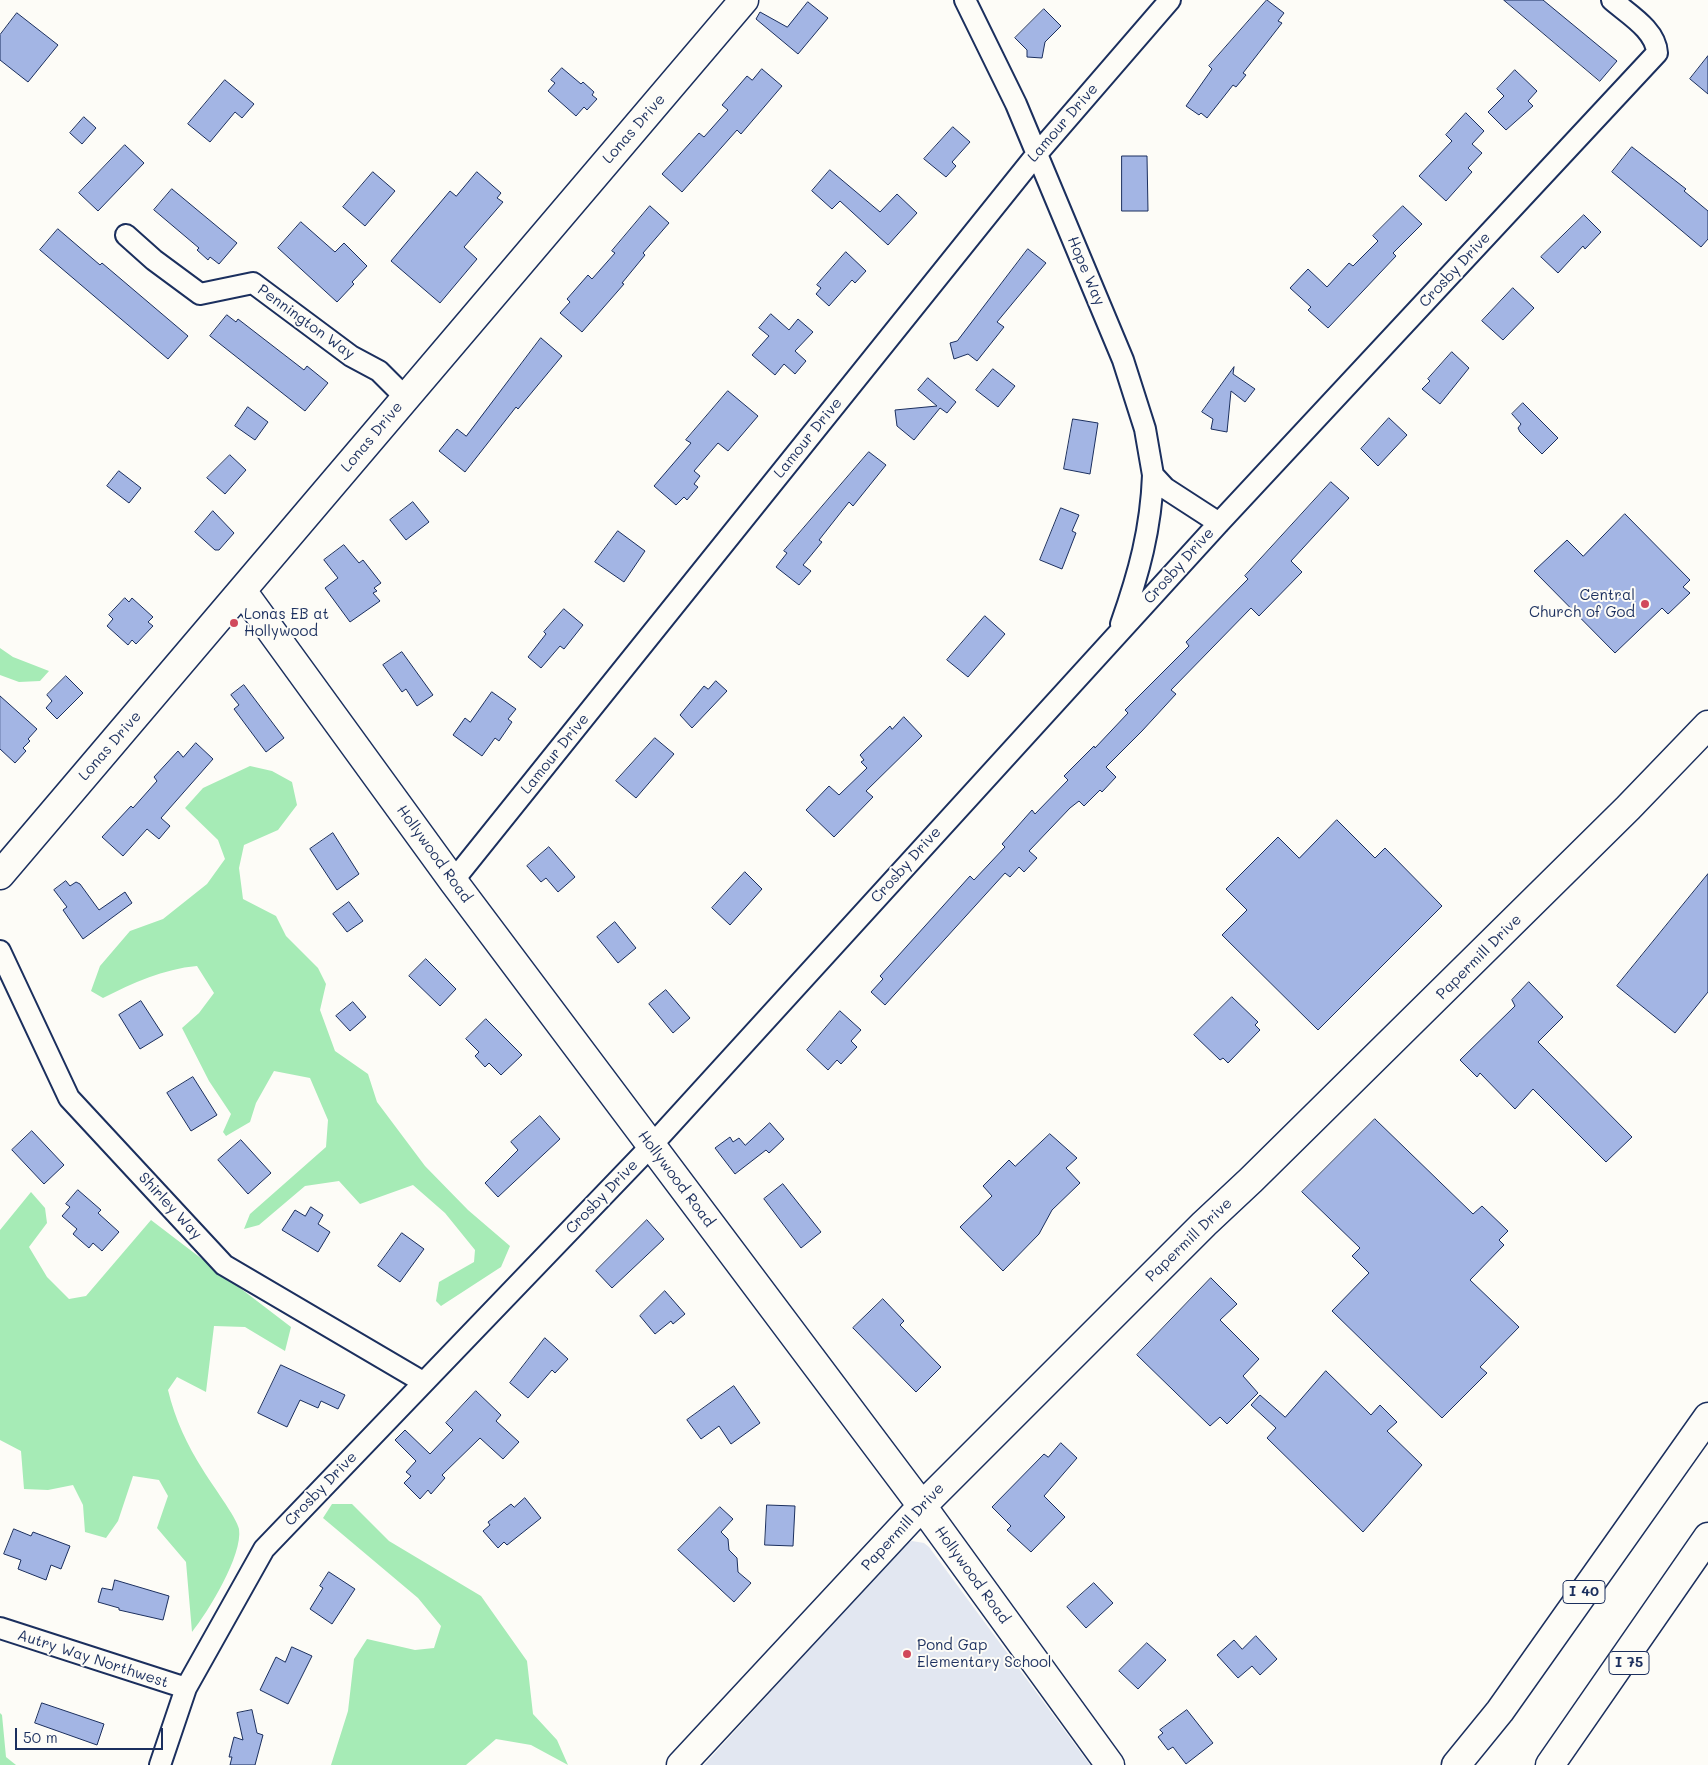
<!DOCTYPE html>
<html>
<head>
<meta charset="utf-8">
<style>
	body { margin:0 }
	#map { position:relative; width:1708px; height:1765px; overflow:hidden; background:#fdfcf7; font-family:Mali,sans-serif }
	canvas { display:block }
	.scale { position:absolute; left:15px; top:1728px; width:148px; height:22px; box-sizing:border-box; border:2px solid #1b2f5e; border-top:0; padding-left:6px; font-size:15px; line-height:18px; white-space:nowrap; color:#1b2f5e; -webkit-text-stroke:4px #fdfcf7; paint-order:stroke }
</style>
</head>
<body>
<div id="map">
<canvas width="1708" height="1765"></canvas>
<div class="scale">50 m</div>
</div>
<script>
const ctx = document.querySelector('canvas').getContext('2d');
ctx.lineJoin = 'round';
function fill(path, color) {
  ctx.fillStyle = color;
  ctx.fill(path, 'evenodd');
}
function trace(path, color, width, dash) {
  ctx.strokeStyle = color;
  ctx.lineWidth = width;
  ctx.lineCap = dash ? 'butt' : 'round';
  ctx.setLineDash(dash || []);
  ctx.stroke(path);
}
function write(font, color, halo, rows, align = 'center') {
  ctx.font = font + ' Mali,sans-serif';
  ctx.lineWidth = 4;
  ctx.setLineDash([]);
  ctx.textBaseline = 'middle';
  ctx.strokeStyle = halo;
  ctx.fillStyle = color;
  for (const [text, x, y, turn = 0] of rows) {
    ctx.save();
    ctx.translate(x, y);
    ctx.rotate((+turn || 0) * Math.PI / 180);
    ctx.textAlign = isNaN(turn) ? turn : align;
    if (halo) ctx.strokeText(text, 0, 0);
    ctx.fillText(text, 0, 0);
    ctx.restore();
  }
}
fill(new Path2D(`
	M912,1541l12,2 5,4 161,218h-386l201,-221z`), '#e2e7f1');
fill(new Path2D(`
	M0,648l13,9 36,14 -9,10 -21,1 -19,-7z
	M250,766l22,5 20,11 5,23 -19,25 -34,15 -5,23 4,31 33,17 10,20 32,32 8,16 -6,26 15,41 33,23 9,28 48,64 43,44 42,36 -9,21 -60,39 -5,-5 3,-19 35,-20 1,-12 -30,-37 -32,-28 -53,19 -21,-23 -34,5 -46,39 -15,4 6,-15 76,-67 2,-27 -18,-42 -36,-7 -18,32 -6,19 -24,14 -3,-4 8,-18 -22,-33 -27,-53 17,-15 15,-20 -17,-27c-34,3 -64,17 -94,32l-12,-7 9,-25 30,-35 33,-12 44,-35 18,-25 -7,-19 -33,-32 18,-20z
	M31,1192l14,16 2,15 -18,24 18,30 22,22 17,-3 65,-76 140,107 -6,24 -40,-24 -31,-1 -8,66 -29,-15 -9,13c7,29 19,55 35,80 7,12 34,48 36,59 4,26 -31,83 -47,103l-6,-70 -29,-34 11,-32 -9,-16 -26,-4 -15,45 -12,17 -21,-6 -2,-27 -10,-20 -25,5 -24,-1 -3,-38 -21,-11v-210z
	M332,1504h20l37,37 92,55 46,65 6,53 24,26 11,25 -37,-20 -35,-6 -30,26h-135l17,-54 6,-52 13,-20 48,11 19,-2 7,-22 -23,-28 -95,-80z
	M0,1713l2,2 4,42 10,8h-16z`), '#a6ebb6');
const building = new Path2D(`
	M1267,0l17,13 -6,8 4,2 -39,50 3,2 -10,12 -3,-2 -26,33 -6,-5 -2,2 -13,-9 26,-37 -3,-3z
	M1504,0h39l74,61 -17,20z
	M808,2l20,16 -30,36 -42,-35 4,-7 27,15z
	M1044,9l17,17 -16,16 -3,16 -15,-1v-7l-12,-12z
	M17,13l41,32 -30,37 -28,-22v-25z
	M1708,56v38l-18,-15z
	M562,68l19,16 2,-2 11,10 -2,3 5,4 -10,11 -3,-3 -8,9 -28,-25 7,-8 -4,-3z
	M762,69l20,17 -41,48 -4,-4 -55,62 -20,-18 37,-41 5,4 24,-27 -6,-5 25,-29 5,4z
	M1515,70l22,21 -9,10 5,5 -27,24 -18,-18 16,-16 -7,-7z
	M225,80l29,24 -12,14 -7,-6 -25,30 -22,-18z
	M1466,113l18,18 -12,13 10,9 -14,15 4,4 -26,29 -27,-25 33,-35 -6,-6z
	M84,117l12,11 -14,16 -12,-11z
	M953,127l17,15 -18,20 4,4 -10,11 -22,-18z
	M125,145l19,18 -46,48 -19,-18z
	M1632,147l54,42 -2,2 24,20v28l-7,8 -89,-75z
	M1122,156h25l1,55h-26z
	M830,170l50,42 17,-18 20,19 -29,32 -48,-44 -8,8 -20,-18z
	M373,172l22,19 -30,35 -22,-19z
	M477,172l24,21 -4,5 6,4 -39,45 13,12 -37,44 -49,-42 59,-70 6,5z
	M172,189l65,54 -18,21 -9,-7 -2,3 -11,-10 2,-2 -45,-38z
	M650,206l19,17 -26,30 2,2 -23,28 2,1 -42,48 -22,-19 10,-11 -3,-3 21,-24 4,4 23,-26 -3,-2z
	M1403,206l19,18 -29,29 3,3 -68,72 -20,-18 3,-3 -21,-19 18,-19 19,18 22,-24 4,3 25,-25 -5,-5z
	M1584,215l17,17 -16,17 -2,-3 -25,27 -17,-16z
	M301,222l34,30 9,-9 23,23 -15,16 2,2 -17,18 -59,-54z
	M58,229l42,36 2,-2 86,73 -20,23 -128,-109z
	M1028,249l18,14 -49,59 7,5 -27,34 -9,-7 -14,5 -4,-16 7,-2z
	M846,252l20,19 -11,12 -3,-3 -23,26 -13,-12 5,-6 -4,-3z
	M1513,288l21,20 -31,32 -21,-19z
	M771,314l18,16 9,-11 15,13 -18,19 11,10 -11,13 -11,-10 -9,11 -23,-20 17,-19 -10,-8z
	M227,315l9,7 2,-3 66,51 3,-4 21,17 -23,28 -95,-75z
	M541,338l21,18 -44,53 -2,-2 -51,65 -26,-21 18,-22 9,7z
	M1452,352l17,16 -29,36 -18,-15 8,-8 -2,-2z
	M1234,367l-1,7 22,15 -10,13 -14,-11 -4,41 -16,-3 2,-10 -11,-7z
	M993,369l22,17 -17,21 -22,-17z
	M928,378l28,24 -9,11 -7,-5 -26,32 -17,-14 -2,-16 42,-4 -19,-16z
	M728,391l30,25 -30,35 -10,-8 -24,28 6,5 -6,8 4,3 -11,13 -3,-3 -8,8 -22,-19 37,-43 -5,-3z
	M1523,403l35,35 -16,16 -22,-22 -2,-4 3,-4 -9,-10z
	M248,407l20,15 -13,18 -20,-14z
	M1389,418l18,17 -29,31 -17,-17z
	M1073,419l25,4 -8,51 -26,-5z
	M869,452l17,13 -33,41 -4,-4 -30,38 3,2 -19,23 8,6 -12,14 -23,-18 11,-14 -3,-2z
	M230,455l16,15 -21,24 -18,-16z
	M119,471l22,17 -12,15 -22,-17z
	M1331,482l18,16 -58,63 11,11 -43,44 -8,-8 -80,82 5,4 -34,37 -36,36 10,10 -14,15 -2,-2 -16,16 -5,-5 -9,7 -41,43 8,7 -13,14 -5,-5 -9,10 -5,-4 -120,132 -14,-13 12,-13 -3,-3 90,-100 4,4 31,-33 -3,-3 30,-34 3,4 33,-34 -4,-4 30,-30 1,2 33,-35 -3,-3 64,-64 -3,-4 62,-63 -3,-3z
	M413,502l16,20 -23,18 -16,-20z
	M1061,508l18,7 -7,16 4,2 -14,36 -22,-9z
	M213,511l21,22 -15,17h-4l-20,-18z
	M1625,514l65,66 -7,7 7,6 -22,21 -6,-6 -47,45 -81,-82 33,-31 16,16z
	M618,531l27,20 -21,31 -29,-20z
	M344,545l15,18 4,-3 18,23 -7,5 3,3 -4,2 7,8 -30,21 -25,-34 13,-10 -14,-18z
	M125,598l4,4 3,-4 21,19 -5,5 5,4 -17,18 -4,-4 -4,5 -21,-19 6,-7 -4,-4z
	M564,609l19,16 -19,24 -4,-3 -19,22 -13,-11 18,-23 -2,-2z
	M985,616l20,18 -37,43 -21,-17z
	M402,652l31,43 -16,11 -11,-17 -4,3 -19,-27z
	M66,676l17,17 -26,26 -11,-11 6,-7 -5,-6z
	M716,681l11,10 -35,37 -12,-13 24,-29 4,3z
	M244,685l40,53 -18,14 -32,-43 5,-4 -8,-10z
	M492,692l24,17 -8,10 4,3 -13,19 -4,-3 -13,18 -29,-21 12,-17 5,4z
	M0,696l37,33 -9,10 2,2 -7,7 3,3 -11,12 -15,-14z
	M904,717l18,19 -56,55 7,6 -39,40 -28,-27 23,-24 10,9 28,-27 -6,-6 3,-2 -4,-5 30,-29 2,3z
	M655,738l19,16 -38,44 -20,-17z
	M196,743l17,16 -52,59 9,8 -11,13 -12,-10 -24,27 -21,-19 29,-31 2,2 24,-27 -3,-4 24,-26 5,6z
	M1337,820l38,38 10,-10 57,58 -124,124 -96,-95 25,-25 -21,-21 52,-52 21,21z
	M333,833l26,41 -22,16 -27,-41z
	M549,847l26,30 -17,15 -12,-14 -5,4 -14,-16z
	M745,872l17,17 -32,36 -18,-17z
	M1708,874v118l-33,41 -58,-47z
	M66,881l4,5 6,-4 4,2 19,26 26,-18 7,11 -49,36 -20,-29 4,-3 -13,-17z
	M349,902l14,19 -16,11 -14,-18z
	M615,922l21,26 -18,15 -21,-26z
	M426,959l30,30 -16,17 -31,-30z
	M1529,982l34,35 -25,25 94,95 -26,25 -73,-73 -18,20 -35,-36 -3,4 -17,-17 55,-54 -3,-6z
	M666,990l24,28 -17,15 -24,-29z
	M1232,997l26,25 -3,3 5,5 -32,33 -5,-5 -3,2 -26,-25z
	M141,1001l22,34 -23,14 -21,-34z
	M353,1002l13,15 -16,14 -14,-15z
	M840,1011l21,19 -10,11 6,6 -16,17 -4,-4 -9,10 -21,-20z
	M486,1019l36,36 -21,20 -12,-12 -4,4 -10,-11 4,-4 -13,-13z
	M193,1077l24,38 -26,16 -24,-38z
	M540,1116l20,23 -62,58 -13,-14 33,-33 -7,-8z
	M1375,1119l98,95 9,-8 26,25 -9,9 5,5 -34,35 49,47 -39,40 7,6 -45,45 -110,-107 37,-38 -17,-17 8,-8 -58,-56z
	M770,1123l14,16 -15,14 -3,-3 -31,24 -20,-26 15,-11 3,5 6,-4 6,7z
	M32,1131l32,34 -20,19 -32,-34z
	M1050,1134l27,24 -11,10 14,15 -28,27 -13,24 -36,37 -43,-44 32,-31 -9,-10 26,-26 6,6z
	M241,1140l30,33 -23,21 -30,-34z
	M783,1184l38,48 -20,16 -37,-49z
	M78,1190l23,20 -3,3 21,19 -17,19 -9,-8 -4,5 -16,-14 4,-5 -15,-13 8,-9 -4,-3z
	M311,1207l12,8 -5,9 12,8 -12,20 -36,-22 13,-20 10,6z
	M647,1220l17,19 -52,49 -16,-17z
	M402,1233l22,16 -24,33 -22,-16z
	M1211,1278l26,26 -17,16 39,39 -16,17 15,17 -31,31 -7,-7 -10,9 -73,-71z
	M665,1291l20,23 -12,10 -2,-3 -16,13 -15,-18z
	M883,1299l21,22 -4,4 41,42 -25,25 -63,-64z
	M545,1338l23,21 -13,14 -3,-3 -24,28 -18,-15z
	M281,1365l64,30 -7,14 -17,-8 -3,7 -18,-8 -13,27 -29,-14z
	M1326,1371l45,44 9,-10 17,17 -10,9 35,34 -59,67 -96,-94 9,-10 -25,-23 9,-10 25,22z
	M734,1386l26,37 -29,21 -12,-18 -18,13 -14,-19z
	M476,1391l25,24 -5,6 23,21 -16,17 -23,-21 -38,37 3,3 -14,16 -3,-4 -8,9 -16,-16 7,-7 -5,-4 10,-11 -21,-21 10,-10 25,24 23,-24 -7,-7z
	M1061,1443l16,15 -33,38 21,21 -34,35 -24,-22 4,-4 -19,-19 52,-53 4,3z
	M525,1498l16,20 -34,27 -3,-3 -6,6 -15,-17 7,-6 -2,-3 23,-18 3,3z
	M767,1505l28,1 -2,40 -28,-1z
	M720,1507l13,12 -12,13 7,7 1,11 8,8 1,14 13,11 -17,19 -56,-52z
	M14,1529l17,7 2,-4 37,14 -9,23 -10,-4 -5,15 -28,-11 3,-9 -17,-6z
	M329,1572l26,17 -23,35 -22,-15 13,-21 -3,-2z
	M115,1580l54,16 -6,24 -44,-10v-2l-21,-6 4,-14 10,2z
	M1094,1583l19,20 -27,25 -19,-21z
	M1256,1636l21,23 -17,16 -8,-9 -14,12 -21,-23 17,-15 8,9z
	M1147,1643l19,17 -28,29 -19,-18z
	M292,1647l20,9 -24,48 -28,-14 16,-33 9,5z
	M42,1703l62,21 -7,21 -62,-22z
	M252,1710l5,23 6,2 -8,30h-25l2,-8h-3l5,-20 9,3 -6,-27z
	M1187,1710l26,33 -27,21 -13,-17 -5,3 -10,-13 5,-4 -3,-3z`);
fill(building, '#a3b5e4');
trace(building, '#1b2f5e', 1);
const street = new Path2D(`
	M965,0l51,104 107,256 22,69 8,46 12,13 54,35
	M126,235l28,25 46,34 53,-11 98,73 28,15 26,26
	M1121,624c18,-51 30,-95 32,-149
	M453,881l583,-726 134,-155
	M0,951l69,147 155,167 199,117
	M0,1628l186,60
	M160,1765l26,-77 78,-139 387,-403 568,-623 438,-470c-1,-23 -29,-39 -45,-53`);
const secondary = new Path2D(`
	M243,592l210,289 469,625 188,259
	M0,875l744,-875
	M681,1765l241,-259 282,-282 47,-44 377,-372 80,-83`);
const highway = new Path2D(`
	M1456,1765l44,-54 208,-294
	M1550,1765l158,-228`);
trace(street, '#1b2f5e', 24);
trace(secondary, '#1b2f5e', 31);
trace(highway, '#1b2f5e', 31);
trace(street, '#fdfcf7', 20);
trace(secondary, '#fdfcf7', 28);
trace(highway, '#fdfcf7', 28);
for (const [x, y, r, color] of [
	[1645,604,5,"#d1495b"],
	[234,623,5,"#d1495b"],
	[907,1654,5,"#d1495b"]
]) {
  const dot = new Path2D();
  dot.arc(x, y, r, 0, 2 * Math.PI);
  ctx.fillStyle = color;
  ctx.fill(dot);
  trace(dot, '#fdfcf7', 2);
}
for (const [x, y, w] of [
	[1584,1592,42],
	[1629,1663,40]
]) {
  const box = new Path2D();
  box.roundRect(x - w / 2, y - 11.5, w, 23, 4);
  ctx.fillStyle = '#fdfcf7';
  ctx.fill(box);
  trace(box, '#1b2f5e', 1);
}
write('bold 14px', '#1b2f5e', null, [
	["I 40",1584,1592],
	["I 75",1629,1663]
]);
write('15px', '#1b2f5e', '#fdfcf7', [
	["Lamour Drive",1063,123,-49],
	["Lonas Drive",634,129,-49],
	["Crosby Drive",1455,270,-47],
	["Hope Way",1086,271,67],
	["Pennington Way",306,322,36],
	["Lonas Drive",372,437,-50],
	["Lamour Drive",808,438,-51],
	["Crosby Drive",1179,566,-48],
	["Lonas Drive",110,746,-49],
	["Lamour Drive",555,754,-51],
	["Hollywood Road",434,854,54],
	["Crosby Drive",906,865,-48],
	["Papermill Drive",1479,957,-45],
	["Hollywood Road",676,1179,53],
	["Crosby Drive",602,1197,-46],
	["Shirley Way",170,1206,47],
	["Papermill Drive",1189,1240,-44],
	["Crosby Drive",321,1489,-46],
	["Papermill Drive",903,1527,-47],
	["Hollywood Road",972,1575,54],
	["Autry Way Northwest",93,1659,18]
]);
write('15px', '#1b2f5e', '#fdfcf7', [
	["Central",1635,595,"right"],
	["Church of God",1635,612,"right"],
	["Lonas EB at",244,614],
	["Hollywood",244,631],
	["Pond Gap",917,1645],
	["Elementary School",917,1662]
], 'left');
</script>
</body>
</html>
